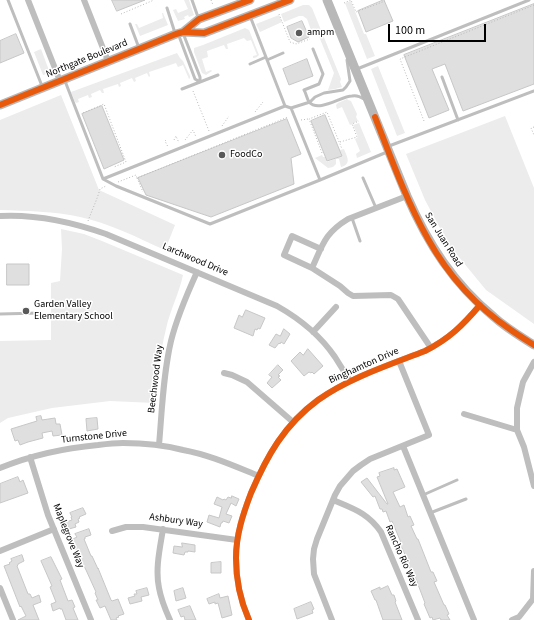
<!DOCTYPE html>
<html>
<head>
<meta charset="utf-8">
<style>
	body { margin:0 }
	#map { position:relative; width:534px; height:620px; overflow:hidden; background:#fff; font-family:"Source Sans 3",sans-serif }
	canvas { display:block }
	.scale { position:absolute; left:388px; top:24px; width:98px; height:18px; box-sizing:border-box; border:2px solid #000; border-top:0; padding-left:5px; font-size:12px; line-height:14px; white-space:nowrap; color:#000; -webkit-text-stroke:3px #fff; paint-order:stroke }
</style>
</head>
<body>
<div id="map">
<canvas width="534" height="620"></canvas>
<div class="scale">100 m</div>
</div>
<script>
const ctx = document.querySelector('canvas').getContext('2d');
ctx.lineJoin = 'round';
function fill(path, color) {
  ctx.fillStyle = color;
  ctx.fill(path, 'evenodd');
}
function trace(path, color, width, dash) {
  ctx.strokeStyle = color;
  ctx.lineWidth = width;
  ctx.lineCap = dash ? 'butt' : 'round';
  ctx.setLineDash(dash || []);
  ctx.stroke(path);
}
function write(font, color, halo, rows, align = 'center') {
  ctx.font = font + ' "Source Sans 3",sans-serif';
  ctx.lineWidth = 3;
  ctx.setLineDash([]);
  ctx.textBaseline = 'middle';
  ctx.strokeStyle = halo;
  ctx.fillStyle = color;
  for (const [text, x, y, turn = 0] of rows) {
    ctx.save();
    ctx.translate(x, y);
    ctx.rotate((+turn || 0) * Math.PI / 180);
    ctx.textAlign = isNaN(turn) ? turn : align;
    if (halo) ctx.strokeText(text, 0, 0);
    ctx.fillText(text, 0, 0);
    ctx.restore();
  }
}
fill(new Path2D(`
	M184,0h5l5,15 -5,2 -1,-2 -4,2 1,2 -7,2 -5,-11 3,-1 2,4 10,-4z
	M351,1l13,33h2l9,22 -8,3 -22,-56z
	M303,5h6l3,3 29,71 -1,3 2,5 -7,2 -7,1 6,-17 -16,-39 -7,-4 -4,-11 -4,-3h-4l-15,6 -3,-8z
	M162,13h1l5,12 -28,11 -5,-12h2l2,4 24,-10z
	M279,15l3,7 -22,10 -4,-8z
	M245,28l4,2 10,25c-2,2 -3,3 -6,3v-2l4,-1 -6,-15 -4,1 -3,-3 -17,6 1,5h-2l-2,-4 -17,6 1,6 -6,2 4,13 5,-2 1,1 -6,4 -4,-2 -8,-21v-4l9,-3z
	M41,49l9,24 -7,2 -9,-23z
	M177,53l3,5 3,3 7,15v2l-1,1 -6,-14 -5,2 -2,-4 -27,9 1,4 -1,1 -2,-4 -12,5 1,3 -2,1 -2,-4 -12,5 1,3 -2,1 -1,-3 -15,5 1,4h-2l-2,-3 -9,4 1,3 -3,1 -1,-3 -10,4 1,3 -3,1 -1,-1 -4,-10z
	M378,66l27,67 -8,3 -26,-67z
	M61,95l38,95 76,35 -10,25c-27,-12 -56,-27 -85,-33 -26,-6 -54,-6 -80,-7v-90z
	M347,99l1,1 3,1 6,13 -1,3 2,4 -8,4 -8,-18 -5,2 -1,-4 2,-2z
	M505,116l29,72v136l-48,-34 -37,-45 -24,-45 -19,-46z
	M359,123l12,29 -14,6 -1,-4 4,-3 -5,-12 3,-2 -5,-12z
	M344,149c3,8 8,15 -3,18l-2,-8h-3v5l-3,3 -5,1 -13,-10 7,-3 1,2h2l2,5 15,-6 -2,-6z
	M61,229l23,5 18,7 81,34c-4,19 -13,35 -17,54 -6,24 -9,49 -11,74l-45,-2 -58,7 -44,10 -8,5v-82l51,-1v-57l9,-2 2,-32z`), '#ececec');
const building = new Path2D(`
	M112,0h33l-28,11z
	M384,0l9,21 -27,11 -8,-21z
	M534,4v80l-71,27 -18,-47 -13,5 17,41 -20,8 -25,-63z
	M302,21l7,16 -11,5 -7,-4 -4,-11z
	M16,34l8,19 -24,10v-22z
	M307,59l6,17 -24,9 -6,-16z
	M102,106l22,54 -20,9 -22,-55z
	M325,115l17,41 -15,5 -16,-40z
	M287,119l14,35 -10,4 3,26 -83,33 -65,-22 -8,-17z
	M7,264h22v21h-22z
	M246,310l19,8 -5,11 -2,-1 -1,2 -2,-1 -2,7 -19,-8 5,-13 3,2z
	M284,329l6,5 -6,10 -3,-2 -1,2 -1,-1 -4,5 -6,-3 7,-11 4,2z
	M308,349l15,17 -9,8 -2,-2 -1,1 -2,-1 -5,4 -13,-15 9,-9 3,3z
	M278,365l5,5 -5,5 2,1 -2,1 3,3 -9,8 -5,-5 5,-6 -3,-2z
	M41,416l1,4 13,-2 1,6h4l2,11 -9,1 -1,-5 -10,2 1,5 -15,4 -8,3 -2,-5 -3,1 -4,-12 26,-8 -1,-4z
	M97,418l1,11 -11,2 -1,-12z
	M394,468v2l3,-1 8,18 -12,5 7,15 4,-2 4,12 2,-1 4,9 -3,1 6,13h1l13,33h2l4,9 -3,1 10,23h1l4,9 -2,1 3,5h-9l-1,-2 -7,2 -1,-3 -2,1 -6,-14 1,-1 -11,-29 -1,1 -7,-15 1,-1 -6,-13 1,-1 -10,-24 -2,1 -4,-11 -3,1 -1,-3h-2l-5,-13 -2,1 -12,-15 6,-4 20,26h1l-11,-27 3,-1 -1,-3z
	M18,477l2,5 3,-2 5,13 -28,10v-19z
	M232,496l7,3 -3,7 -5,-3 -5,11 6,2 -3,7 -6,-2 -1,2h-1l-1,4 -13,-5 2,-7 10,3 3,-11 -8,-3 3,-7 6,3 1,-1 2,1 2,-3 3,1z
	M83,508l3,6 -7,3 1,1 -2,1 1,3 -4,2 1,3 -7,2 -3,-7 6,-2 -1,-3h1l-2,-4z
	M89,529l2,6 -6,2v2h-1l7,17h1l6,13v-1l13,32 1,1 6,-2 6,15 -6,2 1,1 -3,1 1,2h-6l-6,-14 -5,2 -4,-8h2l-3,-7 1,-1 -10,-22 -15,-30 6,-3 -2,-3z
	M182,543l13,2v7l-7,-1v1h-3l-1,3 -11,-2 1,-7 8,1z
	M22,555l2,6 -6,3v1l-1,1 11,28h2l2,4 7,-3 2,7 -8,3 6,15h-21l8,-4 -5,-10 -1,1 -16,-41 6,-2 -1,-1 3,-2 -1,-2z
	M51,557l11,22 -2,1 8,21 4,-1 3,7 -2,1 5,12h-12l-4,-11h-2v-1l-7,3 -2,-7 5,-2 -6,-15 2,-1 -11,-25z
	M221,562v11h-10v-10z
	M388,586l4,9h2l2,6 -1,1 7,18h-19l-7,-20h-1l-4,-9 9,-4v2z
	M147,588l2,7 -8,2 1,4 -12,3 -2,-6 7,-2 -1,-2h3l-1,-3z
	M183,588l3,10 -10,3 -2,-10z
	M219,594l1,4 8,-2 4,19 -10,3 -4,-15 -3,1v-2l-6,2 -2,-5z
	M311,602l3,7 -2,1 1,3 -16,6 -3,-10z
	M190,606l6,14h-11l-1,-4 -3,1 -3,-7z`);
fill(building, '#dfdfdf');
trace(building, '#c7c7c7', 1);
trace(new Path2D(`
	M211,0l2,5
	M344,3l7,-3 5,12 29,-11
	M121,14l33,-14
	M279,14l11,28 6,2 14,-5
	M193,91l16,40
	M255,112l8,-10
	M83,113l21,-9 22,58 -12,5v1
	M301,120l7,-1
	M424,121l-24,-62 134,-54
	M222,126l7,-10
	M534,127l-3,1 3,7
	M166,140l-1,1 3,6
	M174,140l2,-4 3,7
	M185,140l8,-10 3,7
	M340,142l17,-5 -5,-13 7,-3
	M322,153l-13,-34 18,-7 15,37
	M137,178l6,14
	M118,182l18,-7 1,3 151,-61
	M88,221c4,-11 9,-21 12,-32l6,-3`), '#b9b9b9', 1, [1, 2]);
trace(new Path2D(`
	M8,0l34,86
	M192,0l6,17
	M167,8l8,25
	M250,16l35,90 6,2 29,72
	M130,24l9,24
	M183,33l17,44v5
	M179,36l16,43 5,3
	M313,49l10,25 -4,10 -15,6c2,3 3,9 5,12 10,11 32,-6 43,-6 4,-1 9,1 12,3
	M267,60l16,-7
	M250,64l16,-7
	M357,69l172,-69
	M442,77l16,43
	M65,81l38,98 13,7 94,38 110,-44 67,-28
	M182,89l36,-14
	M291,108l19,-6 5,-5 9,-4 19,-3 3,-3 4,-6 -3,-21
	M389,146l145,-55
	M363,178l13,30
	M103,179l182,-73
	M352,218l8,23
	M0,314l40,-1
	M423,495l34,-15
	M430,513l36,-14`), '#bebebe', 3);
trace(new Path2D(`
	M28,0l32,81
	M84,0l24,61
	M0,216c37,-2 72,6 106,18l171,72c23,13 43,29 58,51 5,8 10,16 15,24
	M321,249l-29,-13 -8,19 28,13 28,18 8,7 5,3 38,-1 7,4 33,49
	M312,268c11,-24 13,-35 36,-49l59,-23
	M313,332l23,-25
	M534,362l-11,20 -6,26v22l7,17 10,39
	M224,373l8,2 15,7 46,40
	M464,414l53,16
	M159,445c3,-34 4,-70 12,-104 6,-24 16,-47 26,-69
	M403,446l71,174
	M30,457l18,58 43,105
	M0,468c32,-13 65,-20 98,-23 8,-1 17,-2 25,-2 20,0 41,2 60,7 27,5 51,16 76,26
	M333,500c21,9 35,13 48,32l37,88
	M163,529c-3,19 -8,40 -4,59 2,11 6,21 11,32
	M112,531l14,-4h17l94,13
	M0,551l54,-22
	M0,588l13,32
	M249,620c-9,-20 -13,-40 -13,-62 0,-23 7,-44 15,-65 16,-37 33,-68 67,-93 31,-22 71,-35 107,-49 24,-12 38,-26 55,-46
	M332,620l-18,-46 -1,-15 1,-10 3,-10 18,-44 5,-9 13,-15 8,-6 9,-6 59,-24 -30,-74
	M512,620l7,-3 14,-18 1,-28`), '#bebebe', 6);
trace(new Path2D(`
	M327,0l80,196c21,48 46,87 87,121 12,11 26,19 40,28
	M183,32l16,-13 51,-19
	M0,105l176,-71 7,-2 21,1 86,-33`), '#b8b8b8', 9);
trace(new Path2D(`
	M183,32l16,-13 51,-19
	M0,105l176,-71 7,-2 21,1 86,-33
	M375,117c16,41 31,83 53,122 20,36 49,68 83,91 7,5 15,10 23,15
	M249,620c-9,-20 -13,-40 -13,-62 0,-23 7,-44 15,-65 16,-37 33,-68 67,-93 31,-22 71,-35 107,-49 24,-12 38,-26 55,-46`), '#e8590c', 6);
for (const [x, y, r, color] of [
	[299,33,4,"#595959"],
	[222,155,4,"#595959"],
	[26,311,4,"#595959"]
]) {
  const dot = new Path2D();
  dot.arc(x, y, r, 0, 2 * Math.PI);
  ctx.fillStyle = color;
  ctx.fill(dot);
  trace(dot, '#fff', 1.5);
}
write('10px', '#000', '#fff', [
	["ampm",307,33],
	["FoodCo",230,155],
	["Garden Valley",34,305],
	["Elementary School",34,317]
], 'left');
write('10px', '#000', '#fff', [
	["Northgate Boulevard",87,59,-22],
	["San Juan Road",443,240,58],
	["Larchwood Drive",195,260,23],
	["Binghamton Drive",364,366,-24],
	["Beechwood Way",156,379,-83],
	["Turnstone Drive",94,437,-6],
	["Ashbury Way",176,521,8],
	["Maplegrove Way",68,536,68],
	["Rancho Rio Way",401,556,66]
]);
</script>
</body>
</html>
